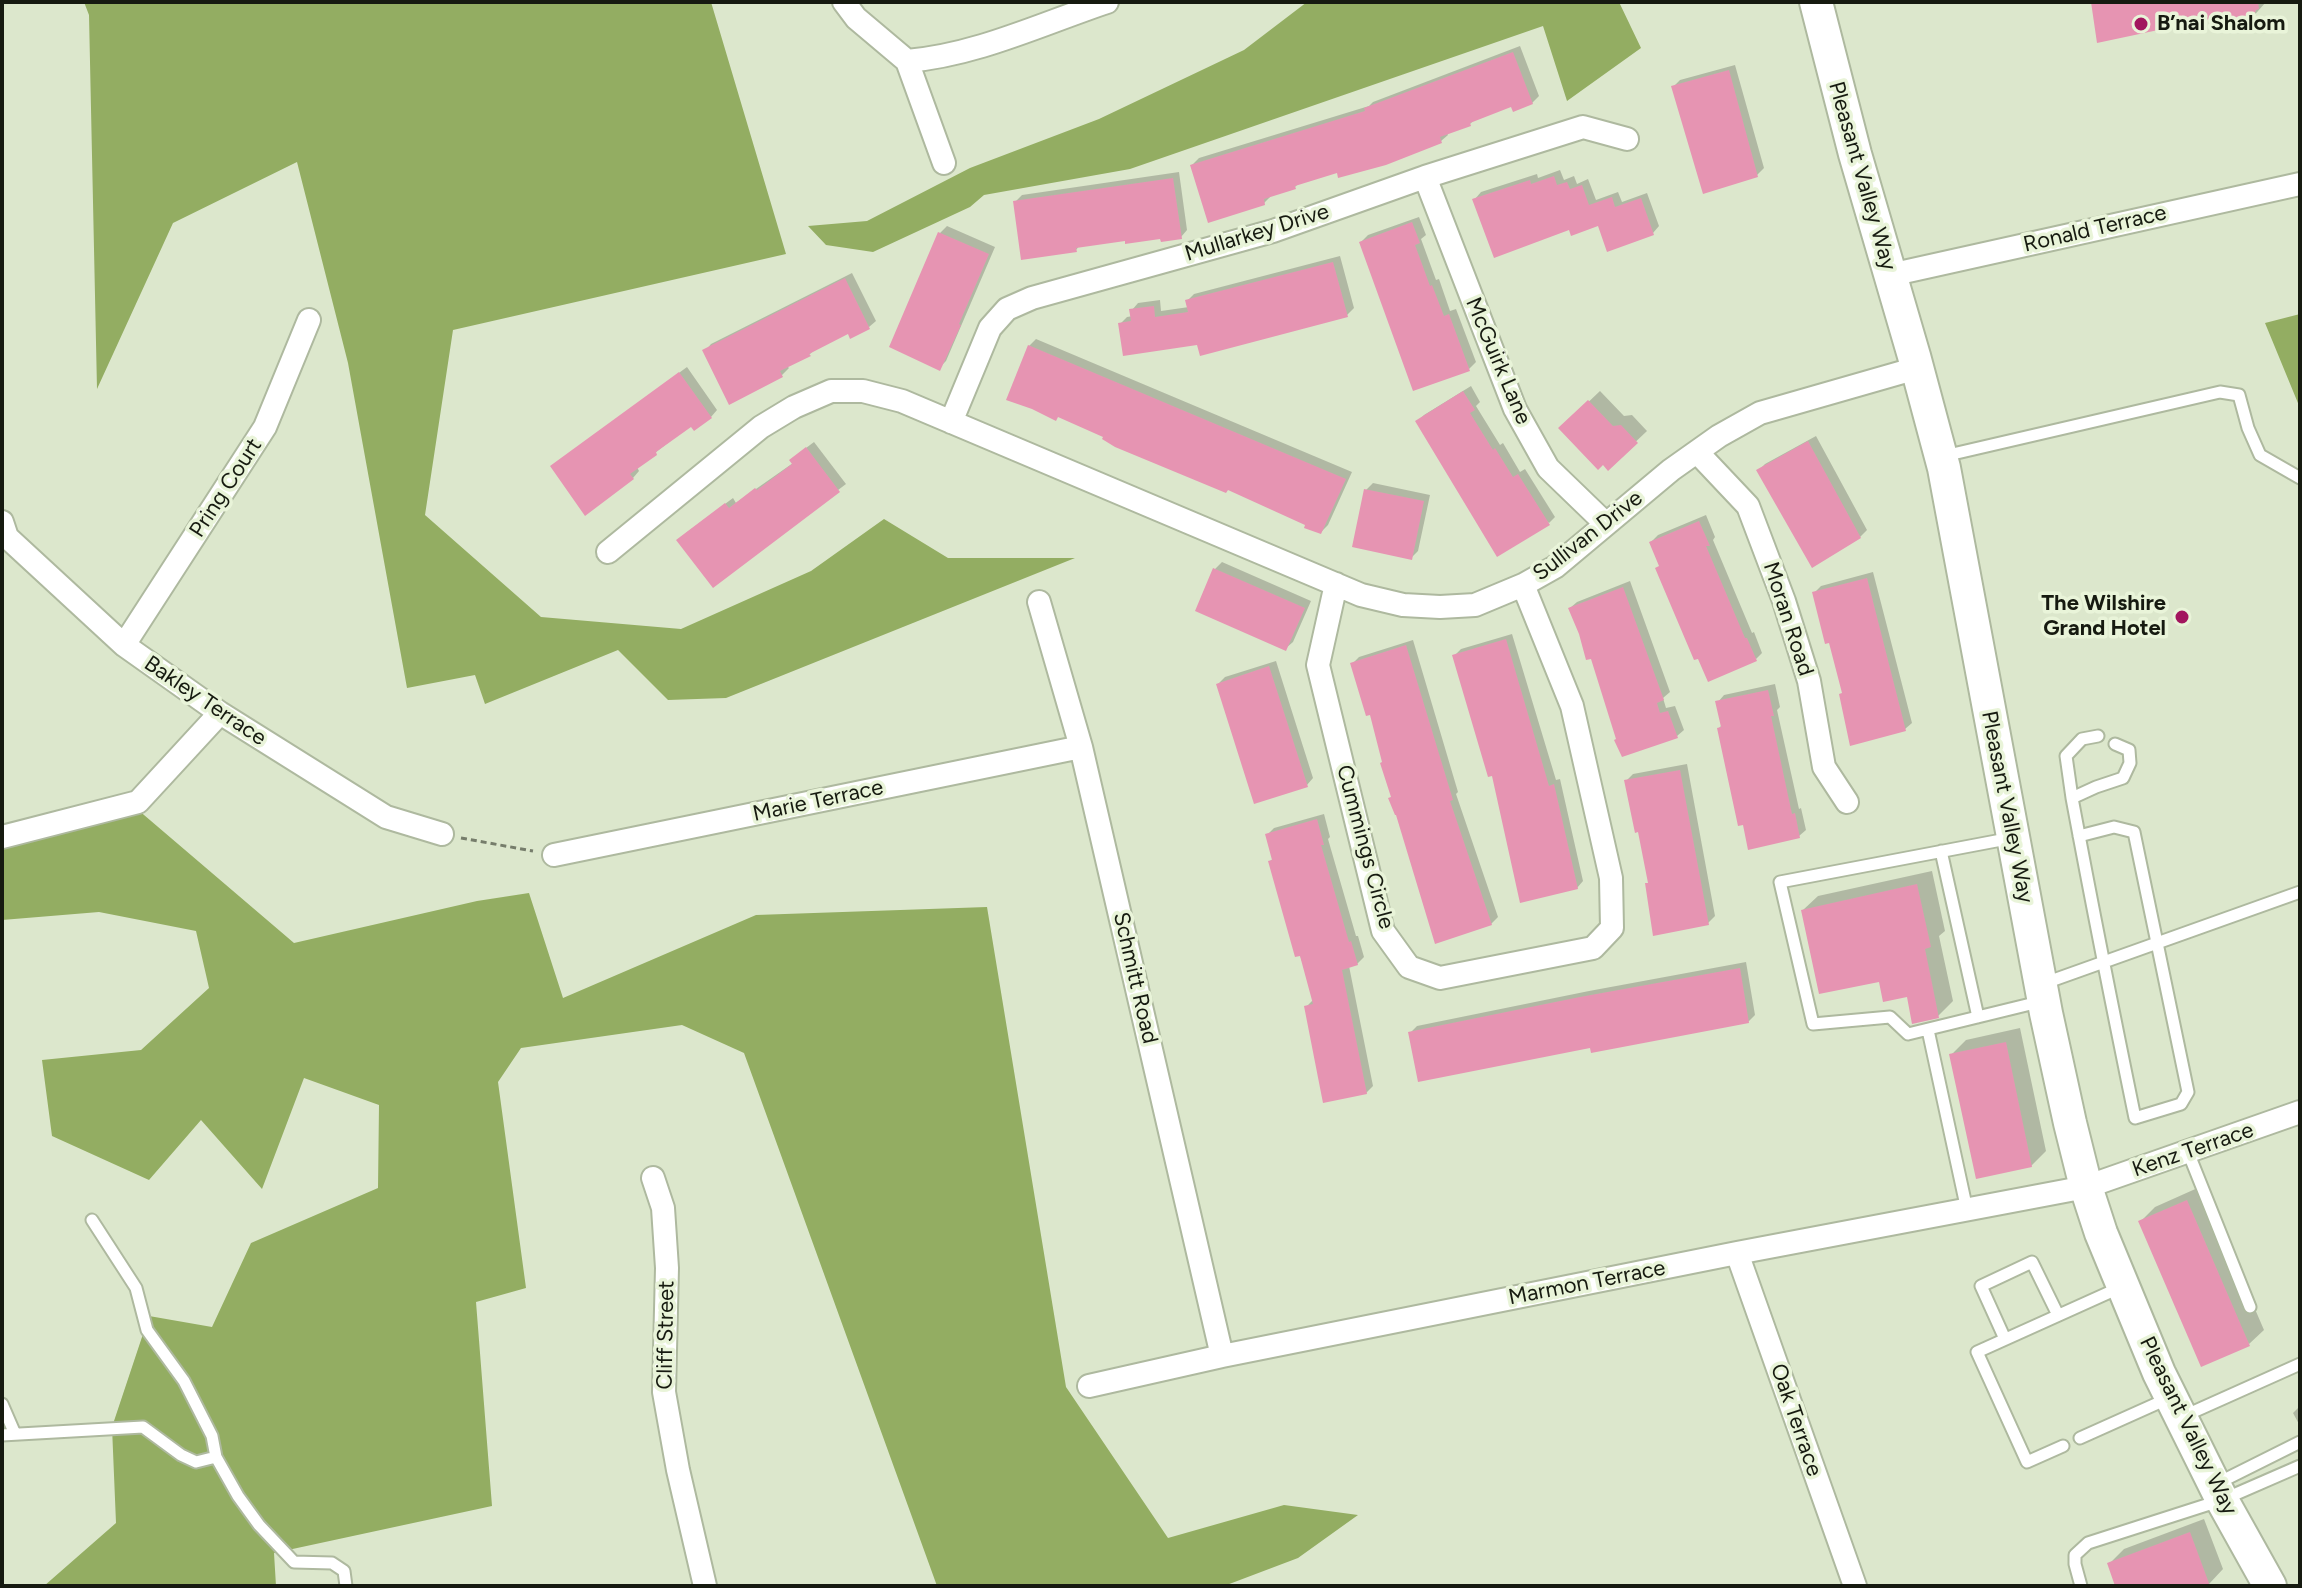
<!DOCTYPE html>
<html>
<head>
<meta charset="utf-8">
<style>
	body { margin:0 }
	#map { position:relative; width:2302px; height:1588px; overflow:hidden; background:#dce7cc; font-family:Figtree,sans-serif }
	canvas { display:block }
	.frame { position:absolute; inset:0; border:4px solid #161a10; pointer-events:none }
</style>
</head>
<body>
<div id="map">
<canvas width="2302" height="1588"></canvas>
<div class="frame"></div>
</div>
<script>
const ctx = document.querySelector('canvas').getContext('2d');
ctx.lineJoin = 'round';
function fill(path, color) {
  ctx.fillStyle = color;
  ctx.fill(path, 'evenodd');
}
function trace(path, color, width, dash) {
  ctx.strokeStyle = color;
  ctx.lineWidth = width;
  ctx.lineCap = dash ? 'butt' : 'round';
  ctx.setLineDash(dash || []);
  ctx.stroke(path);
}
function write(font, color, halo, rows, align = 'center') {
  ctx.font = font + ' Figtree,sans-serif';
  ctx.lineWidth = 7;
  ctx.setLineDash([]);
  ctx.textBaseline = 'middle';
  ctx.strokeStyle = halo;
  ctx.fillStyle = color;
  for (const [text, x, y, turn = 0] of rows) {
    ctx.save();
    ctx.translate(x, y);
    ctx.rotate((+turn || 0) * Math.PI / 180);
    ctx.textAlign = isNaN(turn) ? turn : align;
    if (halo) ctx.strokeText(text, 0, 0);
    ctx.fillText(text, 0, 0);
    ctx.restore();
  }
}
fill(new Path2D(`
	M84,2h627l75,252 -333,76 -28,185 116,102 140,12 130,-58 73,-52 64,39h127l-349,140 -58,2 -50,-50 -133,54 -10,-29 -68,13 -59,-325 -51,-201 -124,61 -76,166 -8,-374z
	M1307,2h312l22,46 -74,53 -24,-75 -413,143 -146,26 -14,12 -97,45 -47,-7 -18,-19 59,-5 103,-53 129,-49 145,-69z
	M2300,314v94l-35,-85z
	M137,809l157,134 183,-42 52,-8 34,105 193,-83 231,-8 79,480 102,151 116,-33 74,10 -60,43 -74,28h-287l-193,-533 -62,-28 -161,23 -23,34 28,206 -50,14 16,204 -218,47 2,33h-232l72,-63 -4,-96 37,-111 63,11 39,-84 127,-55 1,-83 -75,-27 -42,111 -61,-69 -52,60 -97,-44 -10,-76 99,-10 68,-62 -13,-57 -97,-19 -97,8v-85z`), '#93ad62');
fill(new Path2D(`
	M2093,2h173l-16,18 -20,-7z
	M1520,46l19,50 -7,7 -20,2 -37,14 -5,5 -23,9 1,2 -7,6 -142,42 -4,4 -24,9 -7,7 -72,-38 7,-7 170,-52 4,-4z
	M1735,65l29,103 -7,7 -84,-88 7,-7z
	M1560,170l4,10 10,-4 3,8 11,-5 8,21 22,-8 4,10 25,-9 12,33 -6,7 -54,-9 -28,4 -96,-29 6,-7 56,-18 1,4z
	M1179,172l8,58 -6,7 -55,1 -46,7 -4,5 -61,-48 7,-7z
	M1419,217l7,18 -5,4 15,41 3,-1 11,32 6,-2 20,53 -7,7 -55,20 -53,-147 7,-7z
	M947,226l48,21 -49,114 -7,7 1,-135z
	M1340,256l14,52 -7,7 -149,28 -78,-19 7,-7 6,-1 -1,-6 6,-7 22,-3 1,11 28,-4 -2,-6 7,-7z
	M852,273l24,48 -7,6 -20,5 -33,16 -7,7 -22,11 2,2 -7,7 -52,27 -25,-51 6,-7z
	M1036,339l316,133 -24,53 -7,7 -14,-8 -278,-178z
	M687,367l30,43 -6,7 -19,7 -55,43 2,4 -6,7 -81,-12z
	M1471,386l9,16 -4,4 24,39 3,-2 17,29 5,-3 30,48 -6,6 -131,-102 6,-6z
	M1600,391l24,25 8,-1 15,16 -39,37 -47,-40z
	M1816,436l51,94 -7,7 -102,-66 7,-7z
	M814,442l32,42 -133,101 -27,-52 47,-35 3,5 57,-40 5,-9z
	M1373,483l57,12 -12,56 -6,6 -46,-67z
	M1706,515l9,22 -2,3 39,93 2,-1 8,21 -6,6 -95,-94 -10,-23 7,-7z
	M1222,562l89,39 -18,41 -7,6 -89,-38 18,-41z
	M1873,572l39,151 -7,6 -74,-88 -17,-48 7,-7z
	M1630,581l40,111 -7,6 3,10 9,-2 9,24 -7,6 -59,3 -26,-83 -22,-48 7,-6z
	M1512,634l44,146 4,-1 23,102 -6,7 -84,-115 -39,-117 7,-7z
	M1413,640l45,152 -2,2 42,123 -7,7 -98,-128 -22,-83 -19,-49 7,-7z
	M1276,661l37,117 -6,7 -89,-101 7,-7z
	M1775,684l5,23 -3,3 22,99 2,-1 5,22 -7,6 -80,-108 3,-3 -4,-23 6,-7z
	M1687,764l28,152 -7,7 -82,-142 7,-7z
	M1324,814l6,23 -2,2 28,97h2l6,21 -7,7 -8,2 24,120 -7,7 -60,-86 8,-8 -44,-138 4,-3 -7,-23 7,-7z
	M1932,871l13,60 -6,5 14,65 -15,15 -135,-106 15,-14z
	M1746,962l9,53 -7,7 -157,23 -181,-12 7,-7 172,-35z
	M2020,1028l26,123 -15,15 -80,-111 15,-15z
	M2202,1186l62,144 -15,14 -109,-122 15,-15z
	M2300,1406v20l-7,-13z
	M2204,1519l19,50 -14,15 -6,2h-85l-9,-22 15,-15z`), '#0003');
fill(new Path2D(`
	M2091,2h167l1,7 -3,1 -5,12 -13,4 -9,-11 -132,28z
	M1513,52l20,52 -20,8 -2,-5 -41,16 1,3 -31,11 2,6 -56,22 -48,13 -1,-5 -42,13 1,3 -32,10 1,6 -57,18 -18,-58 175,-54 -1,-3z
	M1729,70l29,107 -55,17 -32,-108z
	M1554,176l3,9 10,-3 3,7 12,-4 7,20 23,-8 3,10 26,-9 13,37 -47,17 -9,-26 -27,10 -2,-6 -75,28 -22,-59 58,-19 1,4z
	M1173,178l9,61 -21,3 -1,-3 -35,5v-3l-49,7 1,4 -56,8 -8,-59z
	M1412,222l8,21 -5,2 15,41 2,-1 12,31 5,-2 21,57 -57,20 -54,-149z
	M938,232l51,22 -30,70 2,1 -21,46 -51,-24z
	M1333,262l15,55 -148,39 -3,-11 -74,11 -5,-33 13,-2 -2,-12 25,-3 1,11 33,-5 -3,-12z
	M845,278l25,51 -20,10 -2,-5 -39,20 2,2 -31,15 3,6 -54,28 -27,-55z
	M1028,345l318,134 -25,55 -17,-6 1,-3 -77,-35 -2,3 -111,-46 -13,-8 1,-2 -45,-20 -2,4 -24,-12 -26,-9z
	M679,372l33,46 -18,13 -3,-4 -35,25 1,3 -27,19 4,5 -49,37 -35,-50z
	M1463,391l12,19 -5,3 23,37 2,-2 18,29 5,-3 32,51 -53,32 -82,-136z
	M1588,400l25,26 8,-1 17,18 -30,28 -5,-6 -5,5 -40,-42z
	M1808,441l53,97 -49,30 -56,-98z
	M806,447l34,45 -127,96 -37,-48 49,-37 4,5 26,-20 2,2 35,-26 -3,-4z
	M1364,489l60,12 -12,59 -60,-13z
	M1699,521l11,25h-4l39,92h2l10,23 -49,21 -10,-23 -4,1 -39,-92 4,-2 -10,-24z
	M1213,568l92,40 -19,43 -91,-40z
	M1867,578l39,153 -56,15 -11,-52 3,-1 -13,-50 -4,1 -13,-52z
	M1623,587l41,113 -7,3 3,10 8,-2 10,27 -56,19 -8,-17 2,-1 -25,-80 -5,1 -7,-26 -11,-26z
	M1506,639l43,147 5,-2 24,105 -58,14 -28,-127 -4,1 -36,-122z
	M1406,645l47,155 -3,1 42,124 -57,19 -39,-129h-1l-7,-17 3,-1 -11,-34 2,-1 -12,-47 -4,1 -16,-53z
	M1269,666l39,121 -54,17 -38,-120z
	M1768,690l6,26h-3l21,98 3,-1 5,25 -52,12 -5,-25 -5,1 -21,-98 4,-1 -6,-26z
	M1680,770l29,155 -56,11 -8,-53h3l-10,-51 -3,1 -11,-53z
	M1317,819l7,26h-3l28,97 2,-1 7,24 -16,5 25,124 -44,9 -19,-97 9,-2 -13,-48 -5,1 -27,-96 4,-1 -7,-26z
	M1917,884l14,63 -6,2 14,69 -27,6 -5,-27 -24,5 -4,-20 -60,12 -18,-84z
	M1740,968l9,55 -158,30 -1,-5 -172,34 -10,-50 172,-35z
	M2006,1042l26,125 -56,12 -27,-125z
	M2187,1200l63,146 -49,21 -63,-146z
	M2190,1532l20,54h-95l-8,-23z`), '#e694b2');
const service = new Path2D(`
	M1944,456l276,-64 19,3 9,33 12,27 40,23
	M2098,736l-16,3 -16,17 6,42 24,-11 27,-9 7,-15 -1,-13 -14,-6
	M2072,798c20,107 41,213 63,320l46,-14 7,-12 -54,-260 -20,-5 -35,9
	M2012,838l-232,44 33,142 77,-7 18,17 135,-33
	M1941,851l37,166
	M2045,983l255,-91
	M1928,1030l39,180
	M2188,1152l62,155
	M92,1220l44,68 11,42 37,51 28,55 4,21
	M2005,1339l-24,-53 51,-24 26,53
	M2,1404l13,30
	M2184,1416l116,-52
	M2,1435l141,-8 38,28 15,7 20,-5 22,39 21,29 35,37 38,1 12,8 2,15
	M2080,1438l87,-39
	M2063,1446l-36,16 -50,-110 142,-64
	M2218,1483l82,-41
	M2081,1586l-6,-22v-9l13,-12 134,-43 78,-34`);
const minor = new Path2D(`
	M844,2l12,16 51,43c70,-6 134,-37 200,-59
	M907,61l37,102
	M1425,177l90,232 33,59 58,56
	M1890,275l410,-91
	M951,422l39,-94 17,-19 25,-11 241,-67 152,-54 158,-50 44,12
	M1697,452l51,54 36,95 25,80 15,86 23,35
	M2,522l5,15 117,108 96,68 166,104 56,17
	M608,552l153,-125 33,-20 37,-16h32l39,10 459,194 42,10 37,2 35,-2 48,-20 32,-18 116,-97 48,-34 41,-23 157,-45
	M1336,584l-18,81 65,266 26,36 31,11 153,-30 19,-20 -1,-50 -39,-172 -49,-121
	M1039,602l42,145 141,609
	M124,645l141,-218 44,-107
	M2,837l136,-35 82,-89
	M554,855l527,-108
	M653,1178l10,30 4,60 -3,124 14,78 27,116
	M1737,1253l118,333
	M1089,1386l133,-30 515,-103 349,-66 214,-75`);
const secondary = new Path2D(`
	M1816,2l39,152 59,202 30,112 102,545 24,110 16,64 15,46 58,140 63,127 48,86`);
trace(service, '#aeb99f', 15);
trace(minor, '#aeb99f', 26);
trace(secondary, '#aeb99f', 36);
trace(new Path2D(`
	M461,838l72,13`), '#767d6b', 3, [6, 4]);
trace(service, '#fff', 11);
trace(minor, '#fff', 22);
trace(secondary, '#fff', 32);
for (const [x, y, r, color] of [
	[2141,24,8,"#a2165e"],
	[2182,617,8,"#a2165e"]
]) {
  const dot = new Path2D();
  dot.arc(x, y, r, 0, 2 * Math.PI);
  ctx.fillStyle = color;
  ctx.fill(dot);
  trace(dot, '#e9f4d9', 3);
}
write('bold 22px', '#161a10', '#e9f4d9', [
	["B’nai Shalom",2157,24],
	["The Wilshire",2166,604,"right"],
	["Grand Hotel",2166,629,"right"]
], 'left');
write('22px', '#161a10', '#e9f4d9', [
	["Pleasant Valley Way",1862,176,74],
	["Ronald Terrace",2095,229,-13],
	["Mullarkey Drive",1257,233,-17],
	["McGuirk Lane",1498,361,67],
	["Pring Court",226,488,-57],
	["Sullivan Drive",1588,536,-38],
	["Moran Road",1788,619,72],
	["Bakley Terrace",205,701,34],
	["Marie Terrace",818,801,-12],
	["Pleasant Valley Way",2007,807,79],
	["Cummings Circle",1365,847,75],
	["Schmitt Road",1135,978,77],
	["Kenz Terrace",2193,1150,-19],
	["Marmon Terrace",1587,1283,-11],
	["Cliff Street",666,1335,-89],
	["Oak Terrace",1796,1420,71],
	["Pleasant Valley Way",2188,1426,64]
]);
</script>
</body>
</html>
